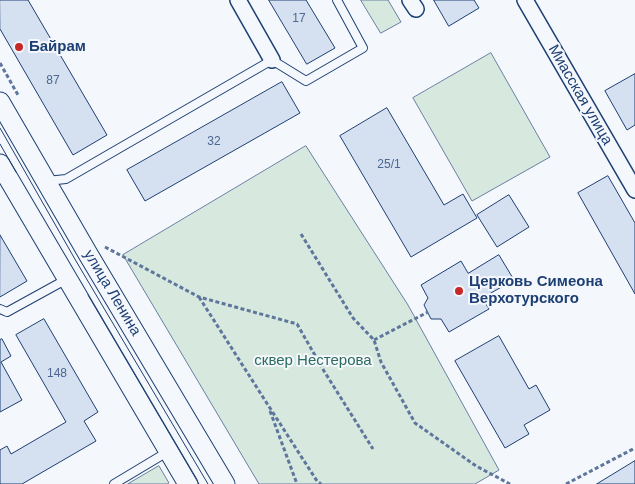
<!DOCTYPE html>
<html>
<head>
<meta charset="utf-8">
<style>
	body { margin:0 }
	canvas { display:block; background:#f4f7fb }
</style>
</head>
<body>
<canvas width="635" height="484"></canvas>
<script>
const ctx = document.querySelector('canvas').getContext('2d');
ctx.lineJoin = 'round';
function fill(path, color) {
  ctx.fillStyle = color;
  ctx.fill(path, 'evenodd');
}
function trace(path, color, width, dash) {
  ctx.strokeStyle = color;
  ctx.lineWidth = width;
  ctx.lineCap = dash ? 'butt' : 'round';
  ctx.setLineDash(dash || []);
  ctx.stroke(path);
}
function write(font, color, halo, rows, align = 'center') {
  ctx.font = font + ' Helvetica,sans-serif';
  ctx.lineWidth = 4;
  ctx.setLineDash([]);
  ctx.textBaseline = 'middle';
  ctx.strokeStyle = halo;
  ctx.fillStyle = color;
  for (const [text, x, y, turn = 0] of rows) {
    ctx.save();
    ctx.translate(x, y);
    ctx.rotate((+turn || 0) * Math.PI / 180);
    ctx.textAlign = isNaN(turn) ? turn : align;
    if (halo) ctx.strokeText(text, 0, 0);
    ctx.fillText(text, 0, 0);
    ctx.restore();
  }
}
const green = new Path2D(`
	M361,0h27l13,22 -20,11z
	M491,53l59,104 -78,44 -59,-103z
	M306,146l102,159 91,165 -24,14h-216l-136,-229z
	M159,466l10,17 -2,1h-39z`);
fill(green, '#d7e8df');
trace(green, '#687fa3', 1);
const building = new Path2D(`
	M0,0h28l79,135 -34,20 -73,-126z
	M269,0h37l29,48 -28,16z
	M434,0h40l5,8 -30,18z
	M635,74v51l-8,5 -22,-39z
	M282,82l18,31 -155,88 -18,-31z
	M387,108l57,97 19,-11 14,24 -66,39 -71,-121z
	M608,176l27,47v71l-57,-101z
	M509,195l20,32 -32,20 -20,-32z
	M0,235l27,46 -27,16z
	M499,255l15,25 -32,18 7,11 -40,23 -8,-13h-10l-7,-14 4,-7 -7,-13 40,-24 7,12z
	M44,319l54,93 -14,9 12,20 -74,43h-22v-34l7,-4 4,8 55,-32 -50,-87z
	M499,336l30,53 7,-4 14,25 -26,15 5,9 -24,14 -50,-87z
	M2,339l9,17 -10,6 21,38 -22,12v-72z
	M635,461v23h-38z`);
fill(building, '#d5e0f0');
trace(building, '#1d3f73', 1);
const service = new Path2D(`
	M47,181l19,-2 206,-119 34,21 57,-33 -26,-48
	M0,309l7,3 60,-33
	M114,484l55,-33`);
const minor = new Path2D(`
	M238,0l34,60
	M410,0l6,9
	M525,0l110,190`);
const tertiary = new Path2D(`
	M0,102l88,152 137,230
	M0,164l188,320`);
trace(service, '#1d3f73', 10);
trace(minor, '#1d3f73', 18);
trace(tertiary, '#1d3f73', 21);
trace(new Path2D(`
	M0,63l18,32
	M301,234l52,84 21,22 7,22 34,61 61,43 34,18
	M105,247l94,50 98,27 27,47 49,78
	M199,297l69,108 49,76 4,3
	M374,340l54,-28
	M270,411l27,73
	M566,484l69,-36`), '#5e769c', 3, [4, 2.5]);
trace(service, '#f4f7fb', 8);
trace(minor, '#f4f7fb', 15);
trace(tertiary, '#f4f7fb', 19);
trace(new Path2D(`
	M0,128l76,133 132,223
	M0,144l16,28
	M88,295l111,189`), '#1d3f73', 1);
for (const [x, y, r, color] of [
	[19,47,5,"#c62828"],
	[459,291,5,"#c62828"]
]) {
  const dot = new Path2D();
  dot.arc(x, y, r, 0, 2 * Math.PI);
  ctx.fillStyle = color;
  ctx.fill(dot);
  trace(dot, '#f4f7fb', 2);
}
write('12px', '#4b6792', null, [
	["17",299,19],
	["87",53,81],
	["32",214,142],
	["25/1",389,165],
	["148",57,374]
]);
write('bold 15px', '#1d3f73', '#f4f7fb', [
	["Байрам",29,47],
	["Церковь Симеона",469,282],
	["Верхотурского",469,299]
], 'left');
write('15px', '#1d3f73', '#f4f7fb', [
	["Миасская улица",580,95,60],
	["улица Ленина",112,293,59]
]);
write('15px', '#2c6c60', '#f4f7fb', [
	["сквер Нестерова",313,361]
]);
</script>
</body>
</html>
